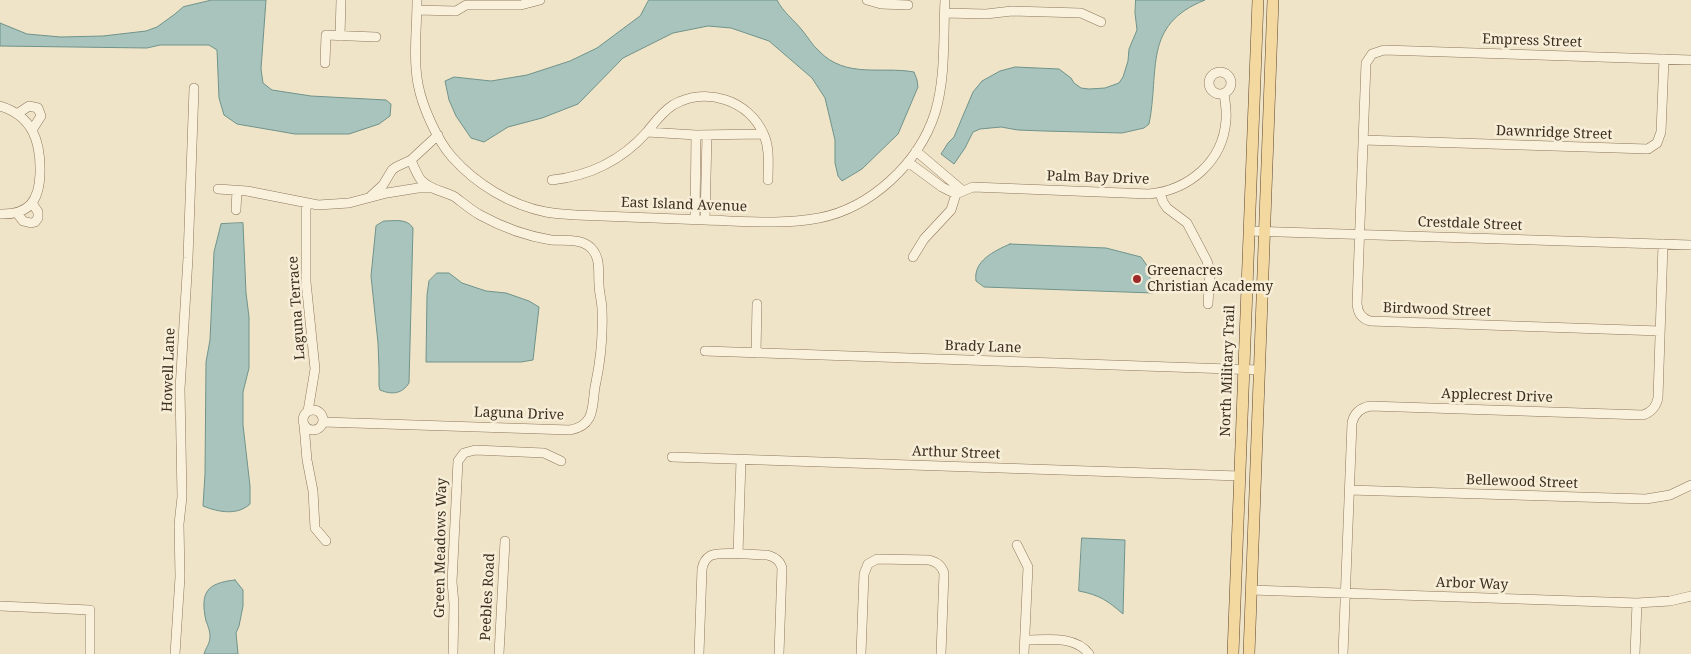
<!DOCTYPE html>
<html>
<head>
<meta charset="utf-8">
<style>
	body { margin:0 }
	canvas { display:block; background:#f0e4c8 }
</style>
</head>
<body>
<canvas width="1691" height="654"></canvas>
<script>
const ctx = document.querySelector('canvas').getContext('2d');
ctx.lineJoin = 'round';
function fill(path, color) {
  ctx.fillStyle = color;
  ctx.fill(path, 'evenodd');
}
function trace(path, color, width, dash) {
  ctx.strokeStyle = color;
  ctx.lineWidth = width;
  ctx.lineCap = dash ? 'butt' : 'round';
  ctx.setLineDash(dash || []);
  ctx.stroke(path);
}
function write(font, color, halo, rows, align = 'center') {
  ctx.font = font + ' "Noto Serif",serif';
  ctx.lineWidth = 5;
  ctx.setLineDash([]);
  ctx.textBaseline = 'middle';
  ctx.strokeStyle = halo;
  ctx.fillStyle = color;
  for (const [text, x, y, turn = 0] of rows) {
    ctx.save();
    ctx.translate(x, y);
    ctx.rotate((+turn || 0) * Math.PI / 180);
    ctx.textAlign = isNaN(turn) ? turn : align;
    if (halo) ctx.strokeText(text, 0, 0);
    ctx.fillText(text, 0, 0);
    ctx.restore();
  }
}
const water = new Path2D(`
	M212,0h54l-5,69 2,14 9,7 39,6 75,4 5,4 -1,12 -11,8 -30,10h-54l-58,-10 -13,-9 -5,-17 -2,-48 -8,-5h-49l-13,3 -147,-2v-23l27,11 34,3 42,-1 43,-5 11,-4 18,-13 8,-7z
	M649,0h128c6,12 17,20 25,30 6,7 10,15 17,21 27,28 62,15 95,21l3,8 1,7 -20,47 -36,35 -20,12 -4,-5 -3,-13v-23l-10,-42 -13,-20 -43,-37 -38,-13 -23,-2 -35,7 -50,25 -45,46 -36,14 -34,9 -24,15 -13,-4 -15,-22 -7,-16 -4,-19 9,-4 37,4 36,-6 43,-14 27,-13 43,-32z
	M1136,0h69c-63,25 -45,70 -56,124l-5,4 -22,5 -78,-2 -26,-1 -17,-3 -21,2 -7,3 -8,16 -11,16 -13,-10 7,-11 6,-6 19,-45 9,-11 18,-10 15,-4 44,2 12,9 3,5 7,5 8,1 16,-1 14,-5 4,-6 5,-16 1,-12 8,-19 -2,-17z
	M384,221c10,0 23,-3 29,7l-4,155c-7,11 -17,12 -29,7l-1,-4v-17l-1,-26 -7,-67 5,-50z
	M243,223l3,70 3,24v51l-6,24v33l7,61v18c-13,12 -32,8 -47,2l2,-32 1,-112 4,-22 4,-88 7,-28z
	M1010,244l96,4 35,9 7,10 5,26 -169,-6 -8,-6c-3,-20 18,-30 34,-37z
	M437,273h12l13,10 24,8 20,2 23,8 10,6 -6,53 -12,2h-95l1,-67 2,-14z
	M1082,538l43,2 -2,74c-15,-13 -23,-19 -44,-23z
	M235,580l8,10v16l-4,20 -3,7 2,21h-34c2,-7 6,-10 6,-18 0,-5 -2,-10 -4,-15 -6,-28 0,-38 29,-41z`);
fill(water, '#a9c4bc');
trace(water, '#6f938a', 1);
const minor = new Path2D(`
	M417,0c0,28 -4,57 1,84 4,22 19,56 34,73 24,27 58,48 94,55 10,2 20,2 30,3 43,2 86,3 129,5 38,1 77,5 114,-2 52,-10 100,-55 116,-105 11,-36 8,-76 10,-113
	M867,0l14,4 27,1
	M417,10l39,1 10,-6h55l19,-5
	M945,13l41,1 26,-3 69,2 20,9
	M340,36l1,-36
	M325,63l1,-28 50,2
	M1209 83a11 11 0 1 1 22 0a11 11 0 1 1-22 0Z
	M0,106c33,10 41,36 40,68 -1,27 -11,41 -40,40
	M17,114l12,-8 9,2 3,8 -9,14
	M647,132c8,-10 15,-20 26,-27 33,-19 76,-5 91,30 6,14 4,30 4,45
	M1363,140l285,9 9,-6 4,-11 3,-73
	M916,151l47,40
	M908,162l34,25 14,7
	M552,180c38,-4 69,-19 95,-48l49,3 67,-1
	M218,189l29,2 71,14 31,-2 38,-10 31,-5h13
	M1160,193l3,9 4,6 20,15 20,38 3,10 -2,33
	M956,194l17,-7 176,7c40,-4 74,-32 77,-74 1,-9 -1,-18 -2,-27
	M371,196l12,-11 9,-15 4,-3 15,-7 27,-25
	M306,203v79l9,87 -7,42
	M236,210l1,-20
	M17,213l6,8 8,2 4,-1 3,-4v-6l-6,-9
	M695,219l1,-84
	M705,220l2,-85
	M1249,231l442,14
	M913,257l11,-18 27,-29 5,-16
	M1660,331l-290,-10c-9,-3 -12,-8 -13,-17l9,-241 6,-9 12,-4 307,10
	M705,351l554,19
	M756,353l1,-49
	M303 420a10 10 0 1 1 20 0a10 10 0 1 1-20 0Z
	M323,422l247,8c28,-5 21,-28 26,-48 5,-24 7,-48 6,-72 0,-9 -3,-17 -3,-26 -1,-12 2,-26 -8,-36 -10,-10 -27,-7 -40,-8 -25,-4 -49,-13 -71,-25 -9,-5 -17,-12 -25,-18 -11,-6 -25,-7 -34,-17 -4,-5 -7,-13 -10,-20
	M304,425l3,35 6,31 2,37 11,13
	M672,457l567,19
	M1349,490l297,9 24,-4 21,-10
	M1017,545l11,22 -4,87
	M738,554l3,-94
	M1251,590l386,13 33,-2 21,-5
	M0,606l90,4v44
	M1025,640c21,0 50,-5 64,14
	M175,654l5,-77 -1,-53 3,-27 -2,-108 8,-131 6,-170
	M453,654l1,-50 -2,-22 6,-121 6,-8 11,-3 69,3 17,8
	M499,654l6,-113
	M699,654l3,-85c1,-5 3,-10 8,-13 8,-5 46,-1 57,-1 8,2 13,5 15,13l-3,86
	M861,654l3,-80 4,-10 9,-5 52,1c8,2 12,5 15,13l-3,81
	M1343,654l9,-231c2,-10 8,-15 18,-17l273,9c9,-3 13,-8 15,-17l5,-154
	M1635,654l2,-51`);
const major = new Path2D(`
	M1233,654l25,-654
	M1249,654l24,-654`);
trace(minor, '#8d765c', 10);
trace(major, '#5b4430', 12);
trace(minor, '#faf1dc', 9);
trace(major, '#f3d9a0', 11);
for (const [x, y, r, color] of [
	[1137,279,5,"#9e2a2b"]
]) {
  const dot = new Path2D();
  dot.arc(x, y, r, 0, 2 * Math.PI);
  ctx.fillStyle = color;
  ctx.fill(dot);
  trace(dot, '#f7eed8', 2);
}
write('14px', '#3d2e20', '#f7eed8', [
	["Empress Street",1532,41,2],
	["Dawnridge Street",1554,133,2],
	["Palm Bay Drive",1098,178,2],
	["East Island Avenue",684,205,2],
	["Crestdale Street",1470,224,2],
	["Laguna Terrace",297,308,-94],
	["Birdwood Street",1437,310,2],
	["Brady Lane",983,347,2],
	["Howell Lane",169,370,-88],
	["North Military Trail",1228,371,-88],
	["Applecrest Drive",1497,396,2],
	["Laguna Drive",519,414,2],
	["Arthur Street",956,453,2],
	["Bellewood Street",1522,482,2],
	["Green Meadows Way",441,548,-89],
	["Arbor Way",1472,584,2],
	["Peebles Road",488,597,-87]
]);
write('14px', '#3d2e20', '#f7eed8', [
	["Greenacres",1147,271],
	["Christian Academy",1147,287]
], 'left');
</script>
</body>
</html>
